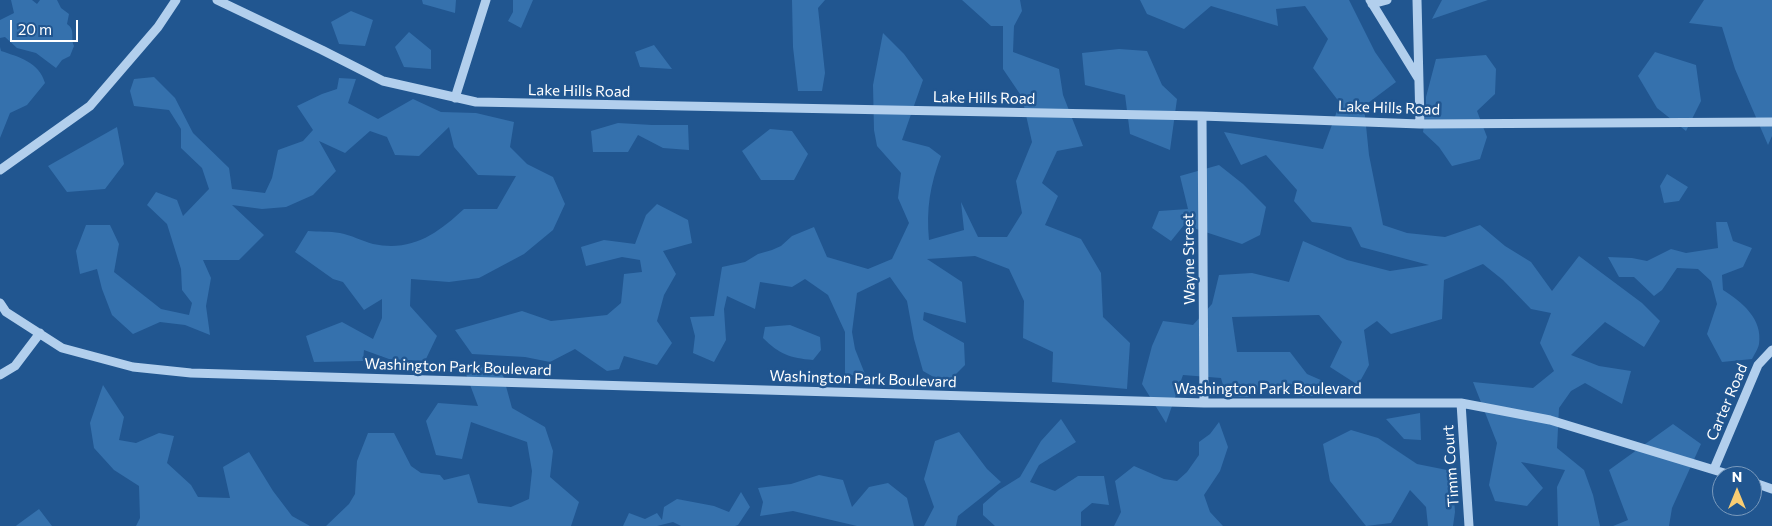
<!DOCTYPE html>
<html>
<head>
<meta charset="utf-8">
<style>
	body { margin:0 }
	#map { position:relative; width:1772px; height:526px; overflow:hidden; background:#215690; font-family:Commissioner,sans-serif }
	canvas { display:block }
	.north { position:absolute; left:1712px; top:466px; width:50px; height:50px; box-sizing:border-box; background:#215690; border:1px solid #7a9abc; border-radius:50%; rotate:0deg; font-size:14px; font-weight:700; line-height:20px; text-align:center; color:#fff }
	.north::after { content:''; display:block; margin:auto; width:18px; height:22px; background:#f9cd73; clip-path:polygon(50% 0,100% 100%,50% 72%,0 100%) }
	.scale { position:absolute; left:10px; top:20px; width:68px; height:22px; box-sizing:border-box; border:2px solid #fff; border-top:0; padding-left:6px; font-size:15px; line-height:18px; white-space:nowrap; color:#fff; -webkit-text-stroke:4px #215690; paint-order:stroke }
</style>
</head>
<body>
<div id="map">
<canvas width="1772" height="526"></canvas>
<div class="north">N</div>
<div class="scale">20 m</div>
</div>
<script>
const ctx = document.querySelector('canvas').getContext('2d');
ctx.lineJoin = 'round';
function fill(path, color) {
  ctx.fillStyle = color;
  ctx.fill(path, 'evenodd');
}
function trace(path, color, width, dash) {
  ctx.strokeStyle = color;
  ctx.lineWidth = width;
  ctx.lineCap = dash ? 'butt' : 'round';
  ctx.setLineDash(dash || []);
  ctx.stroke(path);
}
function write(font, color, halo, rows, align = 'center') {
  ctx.font = font + ' Commissioner,sans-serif';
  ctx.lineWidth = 5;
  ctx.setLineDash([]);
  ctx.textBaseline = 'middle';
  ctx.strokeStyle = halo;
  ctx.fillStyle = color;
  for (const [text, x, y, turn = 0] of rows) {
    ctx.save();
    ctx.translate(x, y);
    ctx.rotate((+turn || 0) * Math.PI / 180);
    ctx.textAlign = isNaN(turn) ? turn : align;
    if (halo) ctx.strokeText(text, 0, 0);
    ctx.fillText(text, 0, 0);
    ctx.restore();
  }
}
fill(new Path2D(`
	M11,0h21l5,4 3,-4h17l4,8 8,6 -2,10c9,6 3,13 7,22l-4,10 -8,4 -6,8 -20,-15 -19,-5 -12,-11 -5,1v-18l14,-7z
	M422,0h34l-1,13 -32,-9z
	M513,0h20l-12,28 -13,-7 5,-9z
	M792,0h33l-7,8 7,65 -3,18h-24l-5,-44z
	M962,0h58l2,11 -8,15 -1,26 46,17 4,26 20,51 -26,5 -15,32 16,13 -13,29 36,14 20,34 2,44 27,26 -3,46 -75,-7 1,-30 -30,-14 1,-37 -15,-32 -34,-13 -48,3 35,23 4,41 -42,-11 -1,8 41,23 1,22 -19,19 -23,-13 -9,-32 -7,-38 -17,-24 -33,16 -5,39 3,17 10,25 -20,2v-44l-17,-37 -23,-16 -13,8 -32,-5 -5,27 -28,-13 -3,13 2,31 -12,22 -21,-9 2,-17 -5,-19 24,-1 8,-49 23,-5 13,-8 14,-4 9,-4 11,-10 22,-9 13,30 41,12 24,-10 17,-36 -11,-25 3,-25 -24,-27 -3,-16 -1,-45 10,-52 21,21 19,26 -21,60 27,7 12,9c-11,29 -15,53 -12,84l35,-10 -3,-28 17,35h29l15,-24 -6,-32 16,-39 -10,-45 -19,-28v-43h-12z
	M1140,0h209l26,52 21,30 -32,24 5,49 14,70 24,8 38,4 35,-12 25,21 26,16 21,29 27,-35 63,47 18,18 -16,26 -39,-25 -34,33 28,11 32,5 -9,33 -37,-21 -14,8 -12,17 -2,40 27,22 9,25 7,31h-42l-1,-39 8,-17 -44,-8 22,26 -16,18 -32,-5 -6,-16 8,-42 -24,-61 60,6 21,-17 -14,-28 11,-30 -20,-4 -28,-29 -20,-16 -39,16 -2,39 -51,15 -14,-13 -13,9 5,35 -11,20 -28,-18 12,-25 -23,-27 -87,2 5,35h53l17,22 16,7 3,15h-31l-3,-10 -39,6 -5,5 -22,-1 -5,-18 -38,-3 -17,48 -24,-39 10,-38 11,-25 30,4 19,-21 7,-29 33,-2 37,9 14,-41 44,19 43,11 39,-6 -68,-18 -10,-20 -39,-5 -18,-21 3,-11 -31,-35 -25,10 -17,-33 99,17 17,-46 -27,-35 15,-29 -23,-33 -29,3 2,17 -67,-20 -27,23 -37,-15z
	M1442,0h46l-56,19z
	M1704,0h68v136l-4,9 -33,-76 -13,-42 -33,-4z
	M351,11l22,9 -8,26 -26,-2 -8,-22z
	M409,32l22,18v19l-27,-2 -9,-20z
	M654,45l18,24 -32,-2 -5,-15z
	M0,47l1,4c18,6 38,11 44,32l-18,22 -17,8 -10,25z
	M1119,49l28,2 15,34 15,14 -7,51 -40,-16 -5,-39 -40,-10 -3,-32z
	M1655,52l41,13 5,36 -15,30 -29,-23 -19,-32z
	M1486,55l10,14 -1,25 -18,17 10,26 -7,22 -28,7 -13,-19 -16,-15 3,-20v-15l10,-38z
	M154,77l21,21 18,35 36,35 3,21 33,4 7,-15 6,-28 25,-9 10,-11 -16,-24 25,-12 15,-5 2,-11 17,1 -8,24 30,16 35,-20 28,13 35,1 38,9 -4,25 17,17 26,13 12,27 -12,26 -29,24 -45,24 -30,4 -38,-3 -1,27 27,30 -12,25 -36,-2 -25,-9 -1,11 -49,1 -8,-26 36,-14 31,17 9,-21v-19l-18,11 -21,-28 -10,-3 -38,-27 13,-21c11,1 21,0 32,2 11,2 22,8 33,11 39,8 64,-10 91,-35h33l19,-33 -38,-1 -24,-28 -5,-20 -30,29 -24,-1 -8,-18 -17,-6 -25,22 -26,-12 17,30 -23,24 -27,12 -24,2 -30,-4 32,30 -25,25h-36l8,18 -5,28 4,29 -25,-10 -25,-3 -27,12 -21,-19 -10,-26 -5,-20 -17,5 -4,-23 10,-26h24l9,19 -5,28 47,37 28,6 3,-12 -10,-13 -1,-21 -14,-45 -20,-19 9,-13 21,8 6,16 26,-27 -7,-21 -21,-20v-19l-12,-19 -35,-4 -4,-15 4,-12z
	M618,123l34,2h36l1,25 -26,-2 -25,-13 -10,17h-35l-2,-21z
	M117,127l7,37 -19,25 -38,3 -19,-26z
	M770,129l22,2 16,23 -14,26h-33l-19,-29z
	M1219,165l24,19 23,23 -6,28 -18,9 -58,-19 -13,16 -19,-13 7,-17 29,-2 -8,-33z
	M1667,174l21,13 -9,14 -15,2 -4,-17z
	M657,204l31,16 4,23 -29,8 13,23 -12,21 -7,26 15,22 -15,22 -33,-9 -5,13 -12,2 -32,-22 -25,13 -25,-5 -53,-3 -17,-24 67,-19 29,10 56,-6 14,-12 3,-29 18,-2 -2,-12 -18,-3 -36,9 -5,-19 23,-7 31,4 11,-29z
	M1716,222h11l6,19 19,7 -9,19 -21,8 1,15c19,12 40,29 36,54 -1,5 -5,11 -7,15l-30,3 -15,-28 10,-30 -6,-23 -13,-12 -21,-1 -15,22 -8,6 -20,-19h-15l-11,-20 24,1 15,3 24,-12 15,4 32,-5z
	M790,325l30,12 1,13 -8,10c-23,-2 -34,-6 -50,-22l2,-11z
	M463,366l38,2 11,40 33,19 8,24 -3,26 29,25 -8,24h-245l23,-22 6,-10 2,-33 11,-28h26l17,33 10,7 19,2 4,5 25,-6 9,29 33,4 18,-8 3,-28 -5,-29 -56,-20 -9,37 -26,-4 -10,-34 12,-18 40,3z
	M103,385l21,32 -5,23 17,3 23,-10 15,3 -7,27 24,22 7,12 32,1 -7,-31 26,-15 24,39 19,25 18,10h-174l4,-8 -1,-32 -25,-16 -20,-22 -4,-25z
	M1420,413l1,27 -17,-1 -18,-20z
	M1061,419l15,23 -37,23 -9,17 25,9 23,-15h26l5,29 -17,-2 -11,9v14h-86l-12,-11v-11l16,-14 21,-13 21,-36z
	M1219,422l9,25 -8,24 -16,24 6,17 13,14h-109l7,-14 -6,-31 19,-15 30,13 13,2 10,-9 12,-17v-13l11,-8z
	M1673,424l28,20 -29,64 -3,18h-56l15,-6 -19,-50z
	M1351,430l27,8 39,26 35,7 3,41 -2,14h-25l-2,-19 -16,-17 -19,33 -25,3 -36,-45 -7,-37z
	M959,432l28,37 14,13 -43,34 -2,10h-32l10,-19 -10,-28 11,-38z
	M819,475l24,5 9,27 17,-20 19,-4 19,15 7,28h-57l-64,-15 -33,5 3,-14 -5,-14 33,-4z
	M741,492l9,15 -12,18 -3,1h-54l-8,-4 -16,4h-34l6,-13 16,6 12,-6 5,7 2,-13 13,-8 37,7 15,6z
	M39,509l13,17h-36l1,-1z`), '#3571ad');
trace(new Path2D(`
	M217,0l105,50 61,31 93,21 726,14 218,8 352,-2
	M1370,0l48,78
	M1417,0l3,124
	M1372,4l15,-4
	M455,98l31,-98
	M1202,116l2,287
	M0,170l90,-64 68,-79 18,-27
	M0,303l6,9 56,36 71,19 58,6 1013,30h257l89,17 184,56
	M0,375l15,-9 25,-33
	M1461,403l8,123
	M1714,469l44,-104 14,-15
	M1752,482l20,7`), '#b2cfed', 9);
write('15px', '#fff', '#215690', [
	["Lake Hills Road",579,91,1],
	["Lake Hills Road",984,98,1],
	["Lake Hills Road",1389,108,2],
	["Wayne Street",1189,259,-91],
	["Washington Park Boulevard",458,367,2],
	["Washington Park Boulevard",863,379,2],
	["Washington Park Boulevard",1268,389],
	["Carter Road",1727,402,-67],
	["Timm Court",1451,466,-94]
]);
</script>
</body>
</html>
